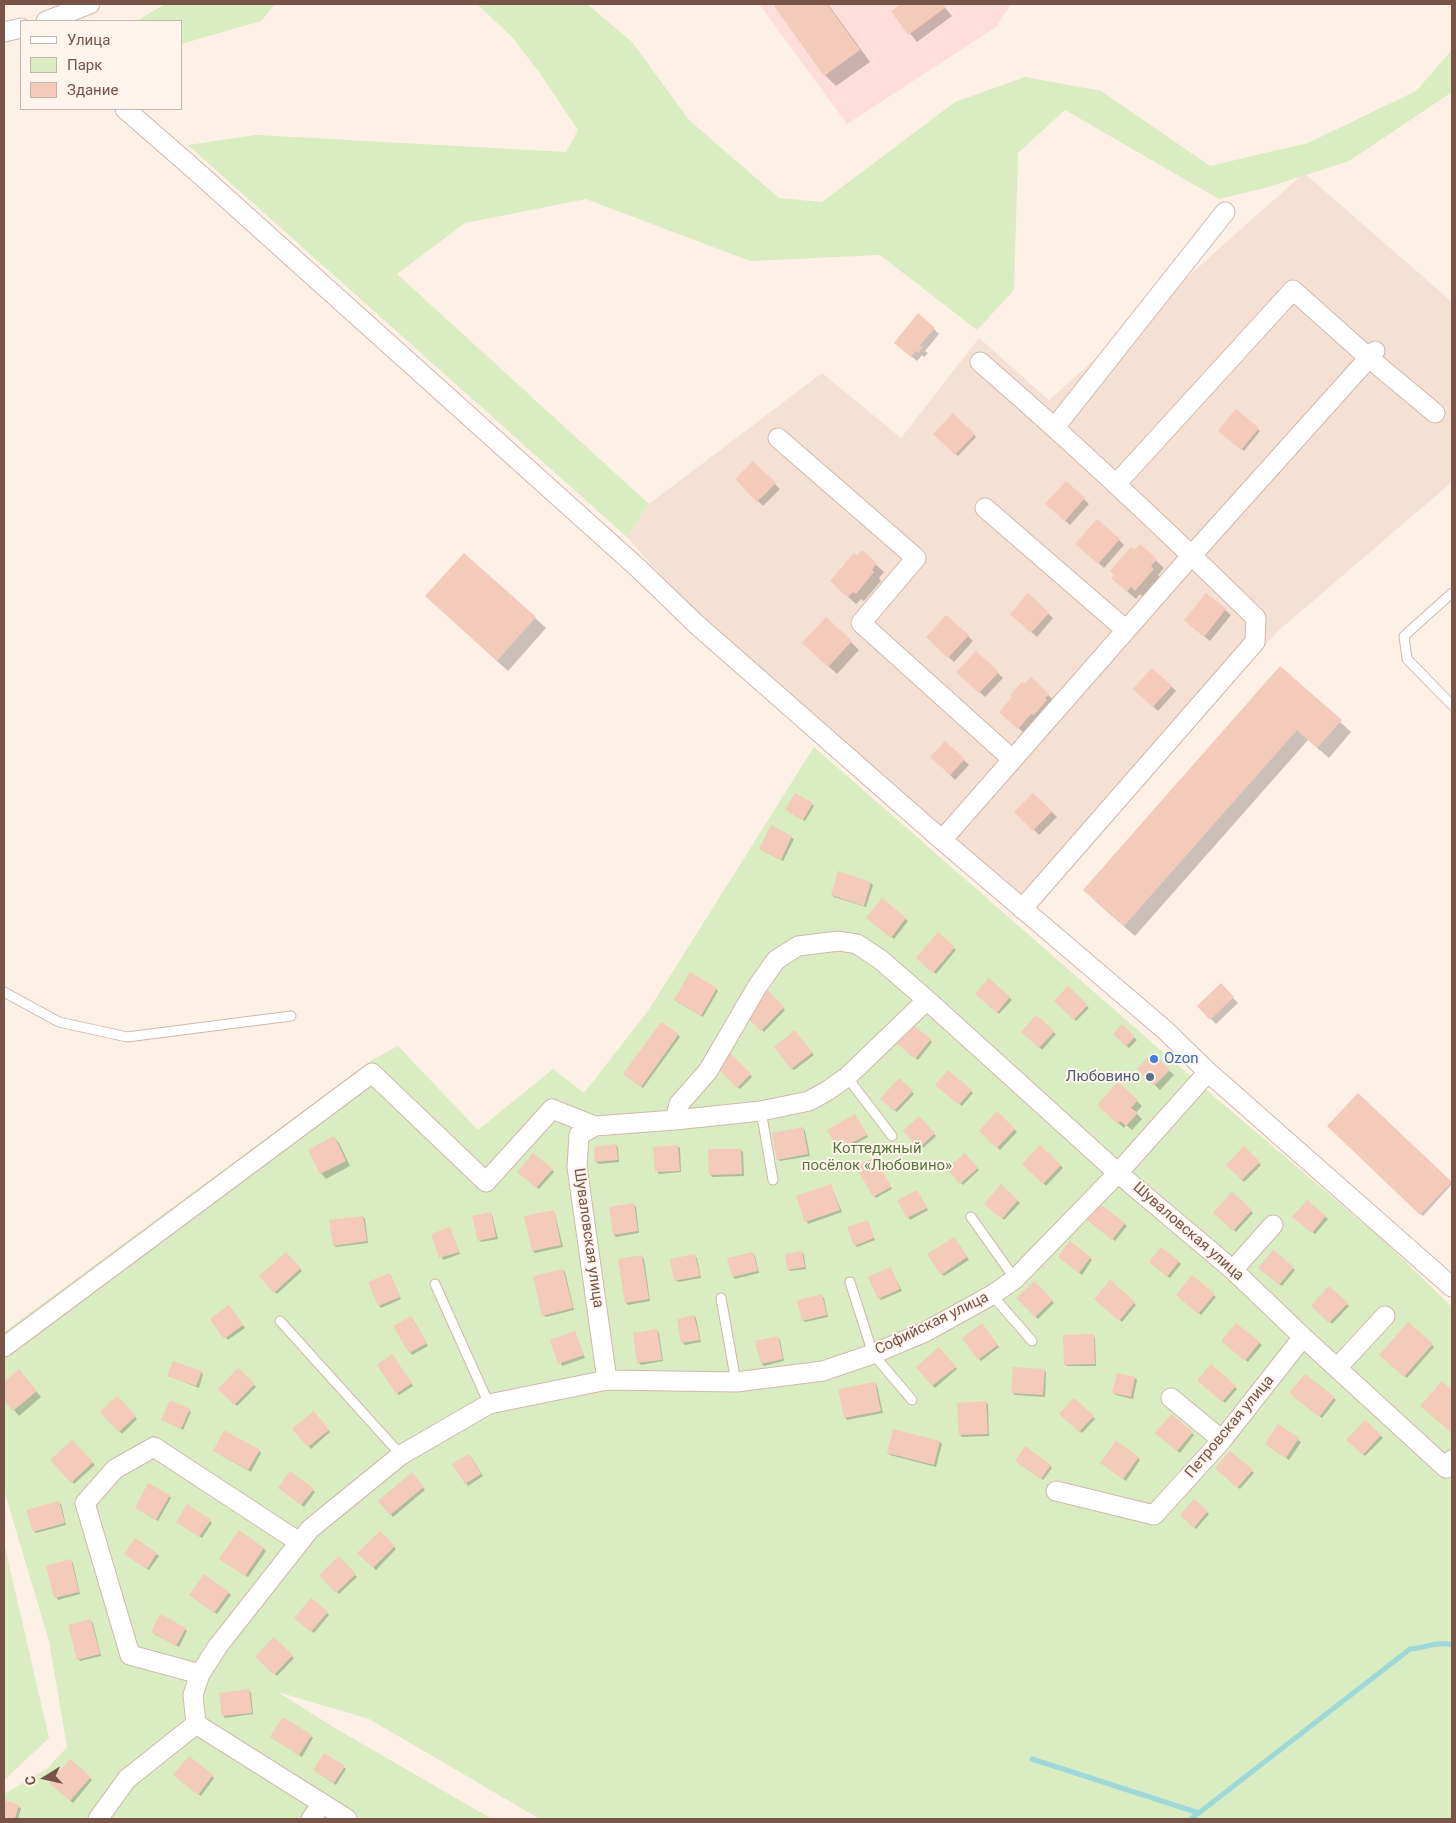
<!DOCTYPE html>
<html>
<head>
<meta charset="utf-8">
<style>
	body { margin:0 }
	#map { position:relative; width:1456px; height:1823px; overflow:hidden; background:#fdf0e5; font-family:Roboto,sans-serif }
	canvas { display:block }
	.frame { position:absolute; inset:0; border:5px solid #775348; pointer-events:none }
	.legend { position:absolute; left:20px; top:20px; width:162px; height:90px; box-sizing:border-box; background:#fff5ec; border:1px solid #c9b4aa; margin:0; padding:6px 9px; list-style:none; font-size:15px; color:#775348 }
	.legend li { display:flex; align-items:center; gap:10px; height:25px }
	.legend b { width:25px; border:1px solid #c9b4aa }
	.north { position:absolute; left:20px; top:1753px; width:50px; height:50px; -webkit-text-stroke:4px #fff5ec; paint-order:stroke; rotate:260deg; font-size:14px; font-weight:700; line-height:20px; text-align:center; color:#775348 }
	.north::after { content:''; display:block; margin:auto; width:18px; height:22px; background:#775348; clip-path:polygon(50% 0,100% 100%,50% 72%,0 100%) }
</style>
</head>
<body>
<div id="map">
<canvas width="1456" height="1823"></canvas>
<div class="frame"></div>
<ul class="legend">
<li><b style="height:6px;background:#fff"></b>Улица</li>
<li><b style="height:14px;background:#d9ecc2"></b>Парк</li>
<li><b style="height:14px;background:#f4cabb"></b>Здание</li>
</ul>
<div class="north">С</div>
</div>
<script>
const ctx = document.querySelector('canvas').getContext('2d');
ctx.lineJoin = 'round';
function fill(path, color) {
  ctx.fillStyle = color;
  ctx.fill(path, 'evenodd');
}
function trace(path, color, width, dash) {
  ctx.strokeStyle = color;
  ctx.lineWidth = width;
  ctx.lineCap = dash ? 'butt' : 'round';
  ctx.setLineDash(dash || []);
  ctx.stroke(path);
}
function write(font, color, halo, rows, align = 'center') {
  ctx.font = font + ' Roboto,sans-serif';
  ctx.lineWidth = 4;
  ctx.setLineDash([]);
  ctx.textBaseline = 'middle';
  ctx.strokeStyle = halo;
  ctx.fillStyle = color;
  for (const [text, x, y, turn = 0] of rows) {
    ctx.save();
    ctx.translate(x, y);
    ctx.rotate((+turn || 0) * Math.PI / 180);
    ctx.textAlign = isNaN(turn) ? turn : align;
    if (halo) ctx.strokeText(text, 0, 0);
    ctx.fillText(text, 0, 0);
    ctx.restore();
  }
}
fill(new Path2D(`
	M1304,173l148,129v180l-175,150 -236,272 -21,-7 -333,-292 -60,-68 22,-33 173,-131 79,65 78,-100 70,62z`), '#f5e1d3');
fill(new Path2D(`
	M759,4h252l-15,23 -149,97z`), '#feded8');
fill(new Path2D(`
	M165,4h110l-14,17 -80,23v-23h-44z
	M477,4h110l45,38 57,78 90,78 43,4 133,-100 70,-25 76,14 109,75 98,-23 108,-52 36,-41v42l-103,69 -84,27 -46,11 -154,-89 -47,43 -4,137 -37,40 -97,-75 -130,6 -164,-62 -121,24 -68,51 252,230 -22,33 -439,-392 68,-10 310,17 12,-22 -36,-54 -30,-39z
	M814,747l383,335 186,158 69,67v512h-912l-171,-100 -91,-27 55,35 159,92h-488v-25l43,-25 20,-22 -18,-106 -45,-151v-158l368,-272 26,-14 80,84 75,-61 31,24 64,-82z
	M4,1543l45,195 -45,42z`), '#d9ecc2');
fill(new Path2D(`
	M779,4h49l42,58 -34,24 -11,-11 -49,-69z
	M903,4h39l10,12 -35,26 -25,-31z
	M934,329l5,5 -14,17 3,2 -4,4 -2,-2 -5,6 -16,-13z
	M1236,411l24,20 -16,20 -22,-18z
	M953,414l23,23 -18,19 -24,-22z
	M753,463l27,26 -17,17 -26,-27z
	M1084,499l5,5 -19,21 -18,-16z
	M1119,540l5,5 -20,23 -22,-19z
	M1140,546l24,22 -6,7 3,3 -17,20 -4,-4 -4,5 -15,-13z
	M862,552l22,20 -5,6 2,3 -17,20 -3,-2 -5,5 -17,-15z
	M1206,594l25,21 -21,26 -20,-16z
	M1028,595l25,23 -16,19 -20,-18z
	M438,607l97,11 11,10 -38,43z
	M826,618l33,32 -22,24 -26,-24z
	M968,636l5,5 -19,21 -22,-20z
	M976,652l27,26 -18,19 -27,-25z
	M1280,667l71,65 -22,26 -21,-18 -173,196 -40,-35z
	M1171,686l5,5 -18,20 -18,-17z
	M1048,695l8,8 -29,33 -18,-17z
	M932,757l32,3 5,5 -14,15z
	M1033,794l24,23 -18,18 -23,-23z
	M812,804l2,2 -9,15 -16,-9z
	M771,827l23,12 -11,22 -20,-10z
	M871,883l2,2 -7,22 -32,-10 -2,-2z
	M882,900l26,21 -14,18 -24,-19z
	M938,934l18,16 -20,24 -19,-16z
	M989,980l23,20 -13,14 -22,-20z
	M1221,985l17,18 -22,21 -18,-18z
	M1068,988l21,20 -13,13 -21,-20z
	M716,989l2,2 -15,26 -26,-15z
	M767,992l18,18 -21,22 -18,-18z
	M1036,1017l20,17 -14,16 -19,-18z
	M1122,1026l15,14 -8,8 -14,-14z
	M797,1034l17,21 -20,15 -3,-2z
	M678,1035l2,2 -37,51 -16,-12z
	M930,1040l2,2 -14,18 -20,-17z
	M728,1053l24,24 -12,12 -24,-24z
	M1152,1054l22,21 -14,15 -22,-21z
	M948,1071l25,22 -11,13 -25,-21z
	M899,1080l15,14 -17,18 -15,-13z
	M1119,1084l23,22 -6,7 6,6 -10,11 -6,-5 -2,3 -20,-18z
	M1359,1095l93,89 -29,32 -94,-90z
	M997,1113l20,19 -17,18 -20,-19z
	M855,1116l13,21 -27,15 -13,-22z
	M919,1118l17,18 -14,13 -17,-18z
	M803,1128l2,3 5,25 -30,5 -2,-2z
	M334,1138l5,5 11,23 -24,13 -5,-6z
	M616,1145l2,3 1,14 -20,2 -3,-2z
	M677,1146l3,2 1,24 -22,2 -2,-2z
	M1040,1146l23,22 -17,18 -23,-22z
	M1244,1148l17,17 -17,17 -16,-17z
	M741,1150l2,2 1,24 -32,1 -2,-3z
	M965,1155l14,15 -16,15 -15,-16z
	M876,1161l16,28 -16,9 -2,-2z
	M552,1170l2,2 -15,17 -20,-17z
	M831,1186l11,26 -34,12 -11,-27z
	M1001,1186l19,17 -16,17 -18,-17z
	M917,1191l11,19 -18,10 -2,-3z
	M1232,1194l21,19 -17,19 -21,-19z
	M1307,1201l21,18 -13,15 -21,-17z
	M1096,1202l31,24 -12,15 -28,-22z
	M633,1204l3,3 3,26 -23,4 -2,-2z
	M553,1211l2,3 8,33 -28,6 -2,-2 -7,-34z
	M490,1213l2,2 6,24 -17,3 -2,-2z
	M363,1217l2,2 3,24 -32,4 -2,-2z
	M867,1222l8,18 -18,7 -2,-2z
	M450,1229l10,25 -17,6 -11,-25z
	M956,1240l13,20 -25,16 -2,-2z
	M1070,1243l22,17 -10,15 -20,-16z
	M1161,1248l20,16 -11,14 -18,-14z
	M1274,1251l21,19 -13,16 -22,-18z
	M802,1252l2,3 2,14 -16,2 -2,-2z
	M286,1253l16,18 -25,23 -17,-18z
	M753,1253l2,3 4,17 -24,6 -2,-2 -4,-18z
	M642,1256l2,3 6,42 -22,4 -2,-2z
	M695,1256l2,2 4,20 -23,4 -2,-2z
	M890,1268l12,23 -21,9 -2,-2z
	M563,1270l2,2 9,38 -28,7 -3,-2z
	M390,1274l11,25 -20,9 -2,-3z
	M1192,1277l24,20 -15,18 -24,-20z
	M1034,1282l20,21 -16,16 -20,-21z
	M1110,1282l26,23 -14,17 -27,-23z
	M1329,1288l20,18 -17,18 -19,-18z
	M822,1296l2,2 4,19 -23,5 -2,-2z
	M231,1309l14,19 -17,12 -16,-21z
	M694,1316l2,2 5,24 -16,3 -2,-2z
	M413,1319l15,27 -16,9 -17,-29z
	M1236,1324l26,21 -14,17 -24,-19z
	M1408,1324l26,23 -27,31 -26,-23z
	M984,1327l15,20 -18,14 -2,-2z
	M657,1331l2,2 4,28 -22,4 -3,-3z
	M575,1333l10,25 -23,8 -11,-25z
	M1093,1335l2,3 1,28h-29l-2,-2z
	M777,1337l3,3 4,21 -20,5 -2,-2z
	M939,1349l18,20 -22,19 -17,-20z
	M394,1358l19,28 -14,9 -2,-2z
	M1211,1366l26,23 -12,14 -26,-23z
	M238,1369l18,18 -19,19 -17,-17z
	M1044,1370l2,2 -1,25 -30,-2 -2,-2z
	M19,1371l22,26 -22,19 -15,-18v-15z
	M201,1372l2,2 -4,14 -30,-12z
	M1135,1378l2,2 -4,19 -17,-4 -2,-2z
	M875,1383l2,3 6,27 -36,7 -2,-3z
	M1293,1396l41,2 2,2 -14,18z
	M117,1398l20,21 -15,15 -21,-22z
	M1074,1400l21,19 -13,14 -21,-19z
	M986,1402l2,3 1,31 -27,1 -2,-2z
	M189,1410l2,2 -8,18 -21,-10z
	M313,1413l17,19 -19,17 -17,-20z
	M1171,1416l23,19 -14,18 -21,-18z
	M1365,1422l18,16 -18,18 -17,-16z
	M1278,1426l23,16 -12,18 -23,-16z
	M894,1430l46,12 2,2 -6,23 -46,-12 -2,-2z
	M72,1441l23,24 -21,19 -22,-24z
	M259,1451l2,2 -10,19 -34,-19z
	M1231,1453l23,20 -14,16 -23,-21z
	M471,1457l12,19 -15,10 -14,-21z
	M1138,1458l2,2 -14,21 -22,-16z
	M1018,1463l32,3 2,2 -9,12z
	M412,1474l13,16 -32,27 -13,-16z
	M282,1490h31l2,2 -11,15z
	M169,1496l2,2 -13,23 -22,-13z
	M1194,1501l15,13 -13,15 -15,-14z
	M58,1502l3,2 5,21 -30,8 -2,-2z
	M210,1521l2,2 -10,15 -22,-14z
	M380,1533l16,16 -20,21 -17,-17z
	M263,1548l3,3 -18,26 -25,-16z
	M156,1554l3,2 -10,14 -21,-14z
	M339,1558l18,19 -18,17 -18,-19z
	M70,1561l3,2 7,31 -22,6 -2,-3z
	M204,1576l27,19 -14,19 -24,-17z
	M311,1599l18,16 -15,18 -18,-15z
	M91,1621l2,2 8,33 -21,5 -2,-2z
	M185,1629l2,2 -8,16 -25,-13z
	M274,1639l20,19 -17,18 -20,-20z
	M249,1691l2,2 2,21 -28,4 -2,-3z
	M311,1736l2,2 -11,19 -28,-18z
	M325,1754l21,15 -10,16 -19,-13z
	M70,1760l22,20 -19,23 -22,-20z
	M212,1776l2,2 -13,18 -24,-19z
	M4,1802l17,6 -3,11h-14z`), '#0003');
trace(new Path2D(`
	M1032,1759l167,54
	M1191,1819l219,-170c14,-1 28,-8 42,-4`), '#9ed9da', 5);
fill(new Path2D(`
	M777,4h50l33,46 -36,26 -50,-70z
	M901,4h41l3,4 -37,27 -17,-24z
	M918,313l17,15 -15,17 3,2 -5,6 -2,-2 -5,6 -17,-14z
	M1236,409l23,19 -18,22 -23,-19z
	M953,413l22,21 -20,21 -22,-21z
	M753,461l23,22 -19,19 -22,-23z
	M1066,481l19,17 -20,23 -20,-17z
	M1097,519l23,20 -22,25 -23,-20z
	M1140,544l17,15 -6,7 3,3 -19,22 -4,-4 -4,5 -16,-14 3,-3 -4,-4 21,-24 4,3z
	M862,550l15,13 -5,7 2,2 -18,22 -3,-2 -5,5 -18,-16 24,-28 3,3z
	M464,553l72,64 -39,44 -72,-65z
	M1028,593l21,20 -18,20 -21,-19z
	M1206,593l20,16 -22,28 -20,-17z
	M946,615l23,20 -21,23 -22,-21z
	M826,617l26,24 -24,26 -26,-24z
	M976,651l23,21 -20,21 -23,-21z
	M1280,666l62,54 -25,28 -20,-18 -173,196 -41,-36z
	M1152,668l20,18 -19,21 -20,-18z
	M1031,677l18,17 -4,4 2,2 -13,15 -3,-1 -13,15 -19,-17 13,-15 -2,-2 12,-13 2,2z
	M945,741l20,18 -15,16 -20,-18z
	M795,793l18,10 -10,17 -18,-10z
	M1033,793l19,18 -19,20 -19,-19z
	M771,825l21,11 -11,24 -22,-11z
	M838,871l33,11 -7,24 -33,-11z
	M882,898l24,20 -15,20 -25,-20z
	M938,932l17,15 -22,26 -17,-15z
	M690,972l27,16 -16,28 -27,-16z
	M989,978l21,19 -13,16 -22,-19z
	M1221,983l13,14 -24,23 -13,-14z
	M1068,986l20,19 -14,15 -20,-19z
	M767,990l17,17 -23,24 -17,-17z
	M1036,1015l19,16 -16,17 -18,-16z
	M661,1022l18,12 -38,53 -18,-13z
	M909,1022l22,17 -16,20 -21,-18z
	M1122,1024l13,13 -9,9 -13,-12z
	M795,1030l17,23 -21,16 -17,-22z
	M728,1051l23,23 -14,14 -23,-23z
	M1152,1053l18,17 -16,16 -17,-17z
	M948,1070l24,20 -13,15 -24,-20z
	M899,1078l14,13 -19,20 -14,-12z
	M1118,1082l20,18 -7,8 7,5 -12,13 -6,-5 -2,3 -21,-19z
	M1358,1093l94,89 -32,33 -93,-89z
	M997,1111l18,18 -18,19 -18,-17z
	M855,1114l12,21 -29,15 -11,-20z
	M919,1116l16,17 -16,15 -16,-17z
	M803,1127l5,27 -31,6 -5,-27z
	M334,1136l12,25 -26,13 -12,-24z
	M616,1144l2,16 -23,2 -1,-15z
	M678,1145l2,26 -25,1 -2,-25z
	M1040,1145l21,20 -18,19 -21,-20z
	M1244,1146l16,16 -18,18 -16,-15z
	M708,1149h33l1,25 -33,1z
	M533,1153l20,16 -17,19 -19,-16z
	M965,1153l13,15 -18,16 -13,-15z
	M874,1157l17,30 -18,10 -17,-30z
	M831,1184l9,26 -35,12 -9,-26z
	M1001,1184l17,16 -16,19 -18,-15z
	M917,1190l10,18 -20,10 -10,-18z
	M1232,1192l20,18 -19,21 -20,-18z
	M1307,1200l19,16 -14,17 -20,-16z
	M1096,1201l29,22 -13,17 -29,-23z
	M634,1203l4,28 -25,4 -4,-28z
	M554,1210l7,35 -29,6 -8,-35z
	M491,1212l5,25 -18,4 -6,-25z
	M363,1216l4,25 -34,5 -4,-26z
	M868,1220l6,18 -20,8 -7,-19z
	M450,1227l9,25 -20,6 -8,-24z
	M954,1237l13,20 -26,18 -14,-21z
	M1070,1241l21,16 -12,16 -21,-16z
	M1161,1247l18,14 -12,16 -18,-15z
	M1273,1250l21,17 -15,18 -21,-17z
	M802,1251l3,16 -18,3 -2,-16z
	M286,1252l15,16 -27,25 -15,-17z
	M753,1252l5,19 -26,6 -5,-19z
	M695,1254l5,22 -26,5 -4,-22z
	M642,1255l7,44 -24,4 -7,-44z
	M891,1267l9,22 -22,10 -10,-22z
	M563,1269l10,39 -31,8 -9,-40z
	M390,1273l10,24 -22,9 -10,-24z
	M1192,1275l23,19 -17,20 -22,-19z
	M1110,1280l25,22 -16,19 -25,-22z
	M1034,1281l19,19 -18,17 -19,-19z
	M1329,1286l19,17 -19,20 -18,-17z
	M822,1294l5,21 -25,6 -5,-21z
	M229,1305l14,20 -19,14 -14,-20z
	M694,1315l6,25 -19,3 -4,-24z
	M411,1316l16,27 -18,10 -16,-27z
	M1408,1322l25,22 -29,33 -25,-22z
	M982,1323l16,22 -20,15 -16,-22z
	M1236,1323l24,19 -15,19 -24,-20z
	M657,1329l5,31 -25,3 -4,-30z
	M575,1331l9,24 -26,9 -8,-24z
	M1094,1334l1,30 -31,1 -1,-30z
	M778,1336l5,23 -22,5 -6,-23z
	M939,1347l17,20 -24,19 -16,-19z
	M392,1354l20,29 -16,11 -19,-29z
	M173,1361l29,10 -6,15 -29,-10z
	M1211,1364l25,22 -14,16 -25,-22z
	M1013,1367l32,2 -2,26 -32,-2z
	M238,1368l17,16 -21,21 -16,-16z
	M19,1369l18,22 -24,20 -9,-11v-18z
	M1117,1373l18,4 -4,20 -19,-4z
	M1305,1374l30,23 -16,20 -30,-24z
	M1442,1381l10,9v43l-32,-27z
	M875,1382l6,29 -37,7 -6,-29z
	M117,1396l19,20 -17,16 -19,-20z
	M1074,1398l20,18 -15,16 -20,-18z
	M170,1400l20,9 -9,20 -20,-9z
	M986,1401l2,33 -29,1 -2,-32z
	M314,1411l15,19 -21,17 -16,-18z
	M1171,1414l22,18 -16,19 -22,-18z
	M1365,1420l16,15 -18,20 -17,-15z
	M1278,1424l21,14 -13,20 -21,-14z
	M893,1429l47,12 -6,24 -47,-12z
	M224,1430l36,20 -12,20 -35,-19z
	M72,1440l21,22 -22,21 -21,-23z
	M1116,1441l23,16 -16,22 -23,-16z
	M1025,1446l26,19 -10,14 -26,-18z
	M1230,1451l23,19 -16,18 -22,-20z
	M469,1454l12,20 -16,10 -13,-20z
	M290,1471l24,18 -13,16 -23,-17z
	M412,1472l12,15 -34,28 -12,-14z
	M148,1483l22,12 -14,25 -21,-12z
	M1194,1499l14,12 -14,17 -14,-13z
	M59,1501l6,22 -32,9 -7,-22z
	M187,1504l24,16 -12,17 -23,-15z
	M239,1530l25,18 -19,28 -26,-17z
	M380,1531l15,15 -22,22 -16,-15z
	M135,1538l22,15 -10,16 -23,-15z
	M339,1556l17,18 -20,19 -17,-18z
	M71,1559l8,33 -25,6 -8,-32z
	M204,1574l25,18 -15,21 -25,-18z
	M311,1598l17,14 -17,20 -17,-14z
	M160,1614l26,14 -10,18 -25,-14z
	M91,1619l9,35 -23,6 -9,-35z
	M274,1637l19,18 -19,20 -19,-18z
	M249,1689l3,24 -30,3 -3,-23z
	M283,1717l29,18 -13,20 -29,-18z
	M324,1753l21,13 -11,17 -21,-13z
	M189,1756l24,19 -15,20 -25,-20z
	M70,1759l21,18 -21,24 -21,-18z
	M4,1800l15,5 -4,14h-11z`), '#f4cabb');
const service = new Path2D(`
	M1452,593l-48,43 3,23 45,46
	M4,992l55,30 68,15 164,-21
	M847,1077l45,59
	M761,1111l12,69
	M971,1217l44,62
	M850,1282l23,72 39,46
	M435,1284l54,120
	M992,1295l40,46
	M721,1298l15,84
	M280,1321l121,134`);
const minor = new Path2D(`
	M46,21l44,-17
	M4,32l17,-4
	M125,109l70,61 443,398 58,56 246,216 223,190 43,42 244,215
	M980,362c95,82 186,168 276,256l-1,24 -233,267
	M1055,427l170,-215
	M778,438l138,120 -55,65 151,136
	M1117,483l176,-193 76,68 66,55
	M985,508l141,122
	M942,840l250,-285 183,-204
	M675,1120l4,-16 29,-33 49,-84 19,-27 22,-14 41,-5 18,3 24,16 46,40 191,173 115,97 70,67 143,131 6,-8
	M1233,1270l40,-45
	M4,1347l368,-274 114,109 66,-73 43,17
	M1337,1368l48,-52
	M607,1380l-30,-213 2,-32 16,-9 80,-6 86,-9 48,-10 18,-10 20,-14 80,-77
	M1171,1398l51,42
	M1056,1491l98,24 68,-75 81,-103
	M200,1674l-70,-19 -45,-152 30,-34 39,-22 145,95
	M98,1819l29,-40 69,-55
	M311,1819l11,-15
	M347,1819l-151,-95 -3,-29 7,-21 18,-28 92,-117 91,-74 88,-51 118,-24 129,2 87,-11 50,-17 52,-22 67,-37 23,-16 103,-106 90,-101`);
trace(service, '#d1b8ac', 11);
trace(minor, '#d1b8ac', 21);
trace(service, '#fff', 9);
trace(minor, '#fff', 19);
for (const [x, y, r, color] of [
	[1154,1059,5,"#3f7fe0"],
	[1150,1077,5,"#5c6f8a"]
]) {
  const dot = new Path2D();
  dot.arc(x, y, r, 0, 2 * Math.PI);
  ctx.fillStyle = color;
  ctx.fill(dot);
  trace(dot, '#fff5ec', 2);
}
write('15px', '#366cbe', '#fff5ec', [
	["Ozon",1164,1059]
], 'left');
write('15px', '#4e5e75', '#fff5ec', [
	["Любовино",1140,1077]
], 'right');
write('15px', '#57783d', '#fff5ec', [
	["Коттеджный",877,1149],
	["посёлок «Любовино»",877,1166]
]);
write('15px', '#775348', '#fff5ec', [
	["Шуваловская улица",1188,1232,41],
	["Шуваловская улица",588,1238,82],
	["Софийская улица",932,1324,-26],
	["Петровская улица",1230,1427,-50]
]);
</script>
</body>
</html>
